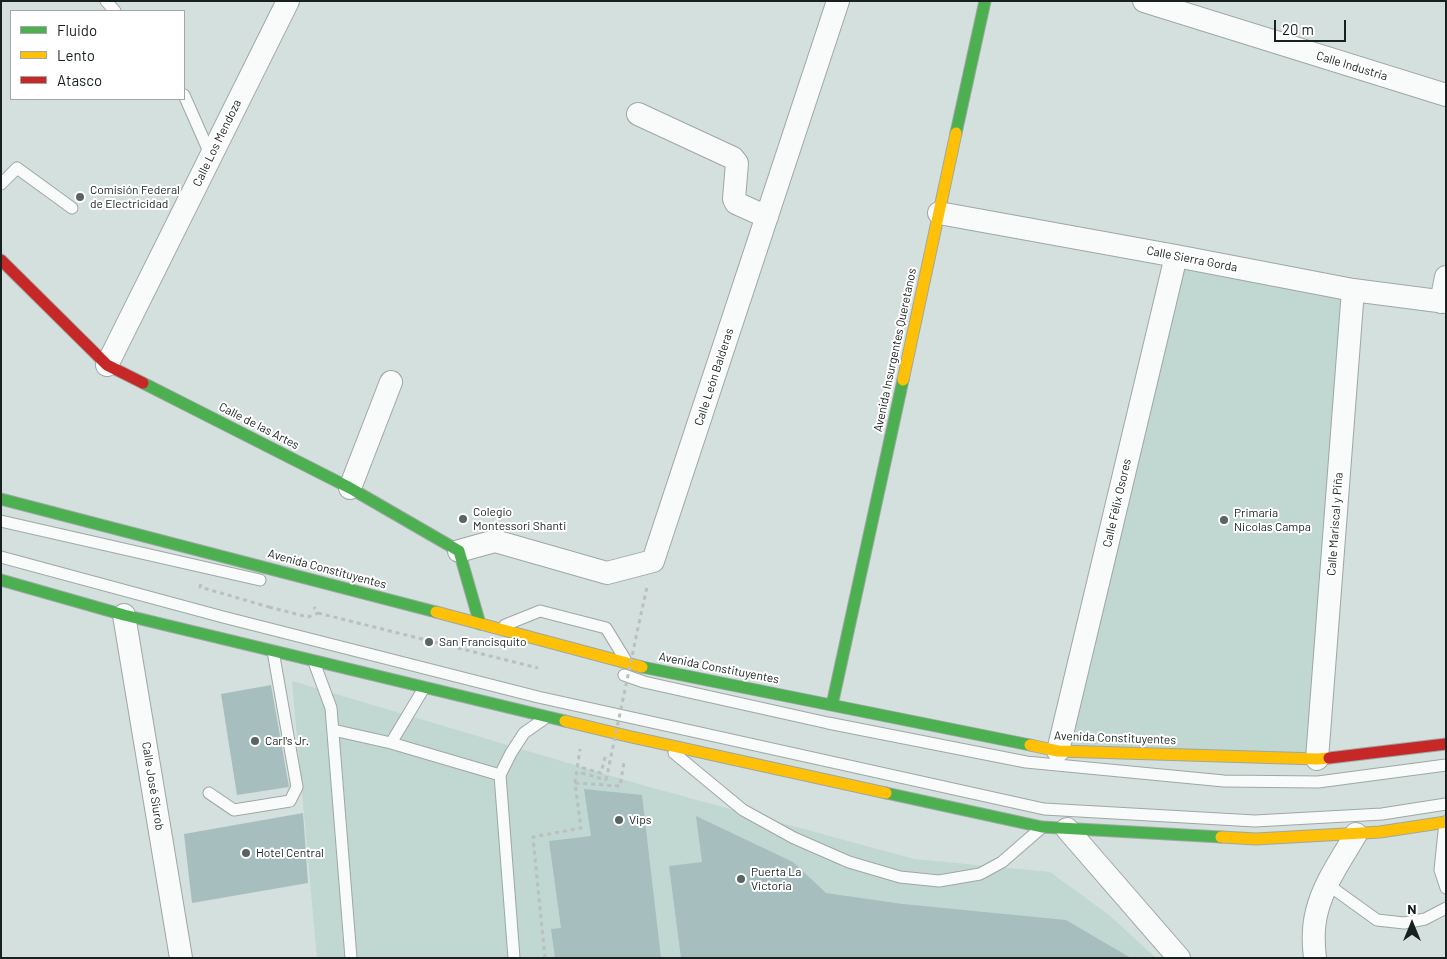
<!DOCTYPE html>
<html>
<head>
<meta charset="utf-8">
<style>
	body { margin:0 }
	#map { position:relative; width:1447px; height:959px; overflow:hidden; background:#d4e0dd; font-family:Barlow,sans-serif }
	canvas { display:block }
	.frame { position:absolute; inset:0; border:2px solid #18211f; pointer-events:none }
	.legend { position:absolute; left:10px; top:10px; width:175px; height:90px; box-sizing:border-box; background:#fff; border:1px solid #a3a6a5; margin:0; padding:6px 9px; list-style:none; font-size:15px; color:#18211f }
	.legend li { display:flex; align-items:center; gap:10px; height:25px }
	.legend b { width:25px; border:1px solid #a3a6a5 }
	.north { position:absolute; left:1387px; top:899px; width:50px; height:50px; -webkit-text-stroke:4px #fff; paint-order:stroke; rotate:0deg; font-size:14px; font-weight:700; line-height:20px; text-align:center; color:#18211f }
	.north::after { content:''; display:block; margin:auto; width:18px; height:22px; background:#18211f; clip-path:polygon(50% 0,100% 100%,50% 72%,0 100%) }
	.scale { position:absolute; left:1274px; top:20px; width:72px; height:22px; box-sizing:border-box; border:2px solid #18211f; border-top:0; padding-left:6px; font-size:15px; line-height:18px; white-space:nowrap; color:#18211f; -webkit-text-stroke:4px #fff; paint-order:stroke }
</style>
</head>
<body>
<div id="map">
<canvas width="1447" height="959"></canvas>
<div class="frame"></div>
<ul class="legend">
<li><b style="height:6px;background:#4caf50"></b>Fluido</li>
<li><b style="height:6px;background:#ffc107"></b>Lento</li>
<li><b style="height:6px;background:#c62828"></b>Atasco</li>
</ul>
<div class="north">N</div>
<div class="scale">20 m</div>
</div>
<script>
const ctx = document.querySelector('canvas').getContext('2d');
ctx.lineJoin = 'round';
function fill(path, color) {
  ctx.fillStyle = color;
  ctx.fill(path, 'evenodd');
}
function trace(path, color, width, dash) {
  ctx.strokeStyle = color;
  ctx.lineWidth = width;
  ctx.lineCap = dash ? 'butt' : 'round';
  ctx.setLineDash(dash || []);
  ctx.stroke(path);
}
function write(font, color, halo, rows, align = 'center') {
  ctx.font = font + ' Barlow,sans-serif';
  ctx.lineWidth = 4;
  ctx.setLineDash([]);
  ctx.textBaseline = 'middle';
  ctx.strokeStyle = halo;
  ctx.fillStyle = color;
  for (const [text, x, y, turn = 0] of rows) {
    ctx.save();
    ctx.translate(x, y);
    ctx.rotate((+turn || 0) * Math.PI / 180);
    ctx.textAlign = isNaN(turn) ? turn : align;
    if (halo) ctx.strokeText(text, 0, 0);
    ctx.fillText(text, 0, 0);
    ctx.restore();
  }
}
fill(new Path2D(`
	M1176,256l177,34 -36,469 -259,-8z
	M292,681l350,104 272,74 136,13 59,43 47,43h-839z`), '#c0d7d2');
fill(new Path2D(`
	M271,685l18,102 -52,8 -16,-101z
	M584,789l58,6 19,163h-106l-4,-29 10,-1 -12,-87 42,-5z
	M303,813l5,70 -116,20 -8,-69z
	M696,816l97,46 33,31 77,11 163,16 65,38h-450l-12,-92 33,-4z`), '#a7bebf');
const lane = new Path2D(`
	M106,1l9,10
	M184,95l27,61
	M1,184l16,-16 55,40
	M1,521l259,59
	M1,557l222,60 315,80 506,112 211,12 127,-7 64,-10
	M505,625l35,-14 66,17 19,31
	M314,662l17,46 20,250
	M624,675l20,7 184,41 198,39 198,19 94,1 128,-17
	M333,730l58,13 109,32
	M391,743l33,-55
	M674,753l69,57 51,28 55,24 51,15 39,4 41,-7 22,-12 38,-33
	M209,793l25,17 56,-9 7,-14 -24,-136
	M1445,822l-5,48 6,18
	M1327,884l50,36 27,3 21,-4 21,-11
	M514,958l-14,-183 11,-22 13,-20 20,-14`);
const street = new Path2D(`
	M1144,1l302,94
	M638,114l95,44 4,5 -3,36 2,4 31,14
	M939,213l237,43 177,34 93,12
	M1441,302l5,-25
	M107,365l181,-364
	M350,488l41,-106
	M459,551l36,-10 112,32 46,-12 185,-560
	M124,615l57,343
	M1058,751l118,-495
	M1317,759l36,-469
	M1067,829l112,129
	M1315,958c-2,-16 -2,-32 2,-47 7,-28 25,-53 39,-77`);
const fast = new Path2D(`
	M956,133l29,-132
	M143,383l207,105 109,63 21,73
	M1,499l435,113
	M1,580l123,35 441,106
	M642,667l388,78
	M832,705l71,-325
	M886,793l156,34 179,10`);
const slow = new Path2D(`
	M903,380l53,-247
	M436,612l206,55
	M565,721l62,15 259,57
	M1030,745l28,6 259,8 12,-1
	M1221,837l35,2 124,-7 66,-10`);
const jam = new Path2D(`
	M1,260l106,105 36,18
	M1329,758l117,-14`);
trace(lane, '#9ea7a5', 13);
trace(street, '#9ea7a5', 24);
trace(fast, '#9ea7a5', 13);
trace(slow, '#9ea7a5', 13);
trace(jam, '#9ea7a5', 13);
trace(new Path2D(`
	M201,584l-1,3 69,20 2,4
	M269,607l39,10 10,-4 -4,-6
	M318,613l220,55
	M639,623l8,-36
	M605,757l-4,16 -18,-5 -1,5 24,7
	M575,783l5,-34
	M545,958l-12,-121 48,-9 -6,-45 45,3 4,-24`), '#bbbfbe', 3, [4, 4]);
trace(lane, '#f9fafa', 11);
trace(street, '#f9fafa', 22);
trace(fast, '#4caf50', 11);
trace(slow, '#ffc107', 11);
trace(jam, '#c62828', 11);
trace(new Path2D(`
	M606,780l33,-157`), '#bbbfbe', 3, [4, 4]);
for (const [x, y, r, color] of [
	[80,197,5,"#5a6462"],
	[463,519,5,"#5a6462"],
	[1224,520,5,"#5a6462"],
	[429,642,5,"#5a6462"],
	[255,741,5,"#5a6462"],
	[619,820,5,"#5a6462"],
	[246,853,5,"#5a6462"],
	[741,879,5,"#5a6462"]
]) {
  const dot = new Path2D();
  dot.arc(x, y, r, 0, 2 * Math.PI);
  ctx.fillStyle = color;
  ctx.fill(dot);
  trace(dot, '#fff', 2);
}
write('12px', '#18211f', '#fff', [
	["Calle Industria",1352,66,17],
	["Calle Los Mendoza",217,143,-64],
	["Calle Sierra Gorda",1192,259,11],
	["Avenida Insurgentes Queretanos",895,350,-78],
	["Calle León Balderas",714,377,-72],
	["Calle de las Artes",259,426,27],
	["Calle Félix Osores",1117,503,-77],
	["Calle Mariscal y Piña",1335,524,-86],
	["Avenida Constituyentes",327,569,15],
	["Avenida Constituyentes",719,668,11],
	["Avenida Constituyentes",1115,738,2],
	["Calle José Siurob",153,786,81]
]);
write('12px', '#18211f', '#fff', [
	["Comisión Federal",90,190],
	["de Electricidad",90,204],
	["Colegio",473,512],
	["Montessori Shanti",473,526],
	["Primaria",1234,513],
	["Nicolas Campa",1234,527],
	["San Francisquito",439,642],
	["Carl's Jr.",265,741],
	["Vips",629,820],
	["Hotel Central",256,853],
	["Puerta La",751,872],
	["Victoria",751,886]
], 'left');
</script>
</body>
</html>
